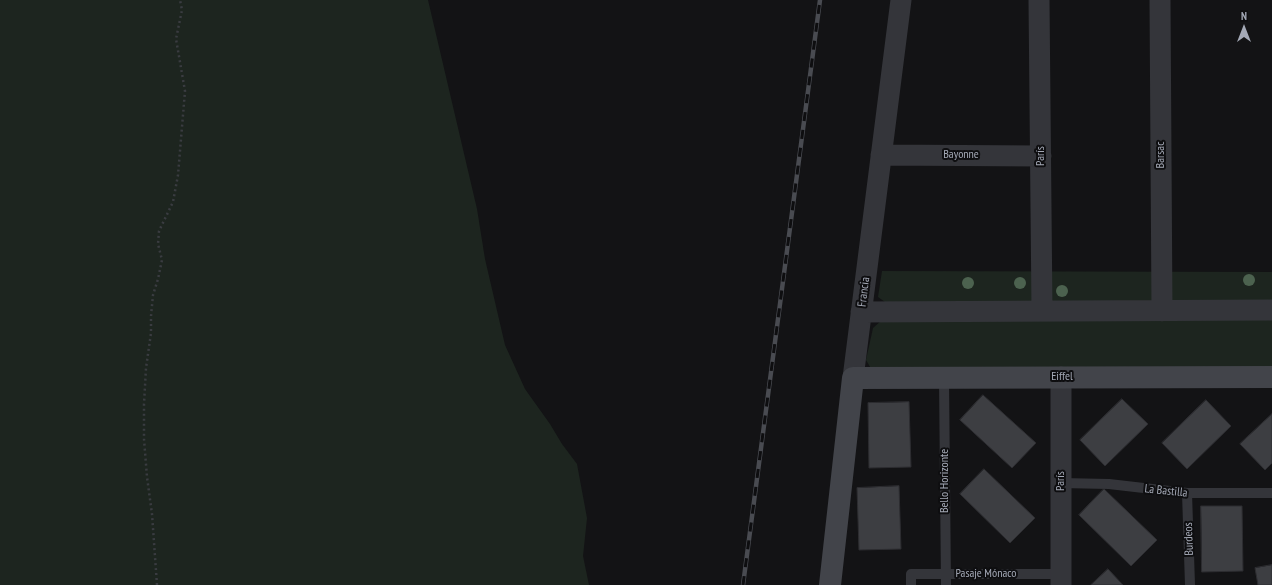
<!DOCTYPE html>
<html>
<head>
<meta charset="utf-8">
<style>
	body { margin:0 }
	#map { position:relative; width:1272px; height:585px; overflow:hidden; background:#131315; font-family:"PT Sans Narrow",sans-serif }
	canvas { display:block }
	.north { position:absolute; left:1224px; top:8px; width:40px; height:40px; -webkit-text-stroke:3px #0e0e10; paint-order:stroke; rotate:0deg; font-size:11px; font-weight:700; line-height:16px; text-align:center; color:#a4a9b6 }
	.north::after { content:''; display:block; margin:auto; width:14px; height:18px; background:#a4a9b6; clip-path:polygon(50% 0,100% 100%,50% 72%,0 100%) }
</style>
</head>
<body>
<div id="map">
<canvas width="1272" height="585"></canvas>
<div class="north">N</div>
</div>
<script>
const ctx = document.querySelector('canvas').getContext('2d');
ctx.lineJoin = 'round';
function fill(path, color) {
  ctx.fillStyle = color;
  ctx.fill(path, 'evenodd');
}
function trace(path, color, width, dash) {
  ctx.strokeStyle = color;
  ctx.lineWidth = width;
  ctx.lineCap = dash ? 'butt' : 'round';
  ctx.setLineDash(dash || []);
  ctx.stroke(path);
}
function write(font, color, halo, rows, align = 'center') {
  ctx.font = font + ' "PT Sans Narrow",sans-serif';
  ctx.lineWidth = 4;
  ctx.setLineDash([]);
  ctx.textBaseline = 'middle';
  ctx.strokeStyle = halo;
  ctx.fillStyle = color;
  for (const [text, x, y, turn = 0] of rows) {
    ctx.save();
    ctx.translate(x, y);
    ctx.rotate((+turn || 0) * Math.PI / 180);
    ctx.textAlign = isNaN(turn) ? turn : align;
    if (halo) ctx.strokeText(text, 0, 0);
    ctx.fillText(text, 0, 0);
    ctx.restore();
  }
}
fill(new Path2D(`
	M0,0h428l49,209 8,50 20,86 20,44 25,35 12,20 15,20 10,54 -4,38 6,29h-589z
	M882,271l390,1v31l-387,-1 -7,-5z
	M1272,319v51l-399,2 -7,-12 7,-32 9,-8z`), '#1d251f');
const building = new Path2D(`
	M983,395l53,48 -24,25 -52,-48z
	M1122,399l26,25 -43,42 -25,-26z
	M1206,400l25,26 -44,43 -25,-26z
	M909,402l2,65 -42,1 -1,-65z
	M1272,414v49l-7,7 -25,-26z
	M984,469l51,49 -25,25 -50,-49z
	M899,486l2,63 -42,1 -2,-62z
	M1104,489l53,51 -26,26 -52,-51z
	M1201,506h41l1,65 -41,1z
	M1272,565v20h-14l-3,-17z
	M1108,569l15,16h-32z`);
fill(building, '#3d3e42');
trace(building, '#2d2d31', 1);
trace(new Path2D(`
	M157,585l-5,-71 -5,-37 -3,-38v-35l2,-36 5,-35v-17l2,-21 5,-16 4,-19 -4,-16 1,-13 14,-29 5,-27 7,-84 -9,-52 6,-29 -2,-10`), '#3a3c41', 2.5, [2, 3]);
trace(new Path2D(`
	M944,378l2,207
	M1061,483l48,1 78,9h85
	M1187,493l3,92
	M911,585v-11h150`), '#34353a', 10);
trace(new Path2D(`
	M1039,0l3,311
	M1160,0l2,311
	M881,155l160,1
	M861,312l411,-2
	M1061,377v208
	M853,378l48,-378`), '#34353a', 21);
trace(new Path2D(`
	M830,585l23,-207 419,-1`), '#42444a', 22);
const rail = new Path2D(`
	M743,585l77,-585`);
trace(rail, '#494b51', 4.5);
trace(rail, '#0e0e10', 3, [9]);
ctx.fillStyle = '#4c624f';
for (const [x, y] of [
	[1249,280],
	[968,283],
	[1020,283],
	[1062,291]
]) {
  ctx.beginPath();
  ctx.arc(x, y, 6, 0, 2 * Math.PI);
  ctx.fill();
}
write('12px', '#a4a9b6', '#0e0e10', [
	["Bayonne",961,155],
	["Barsac",1161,155,-90],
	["París",1041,156,-90],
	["Francia",864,292,-83],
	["Eiffel",1062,377],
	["Bello Horizonte",945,481,-90],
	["París",1061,481,-90],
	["La Bastilla",1166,491,6],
	["Burdeos",1189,539,-92],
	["Pasaje Mónaco",986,574]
]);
</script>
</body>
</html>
